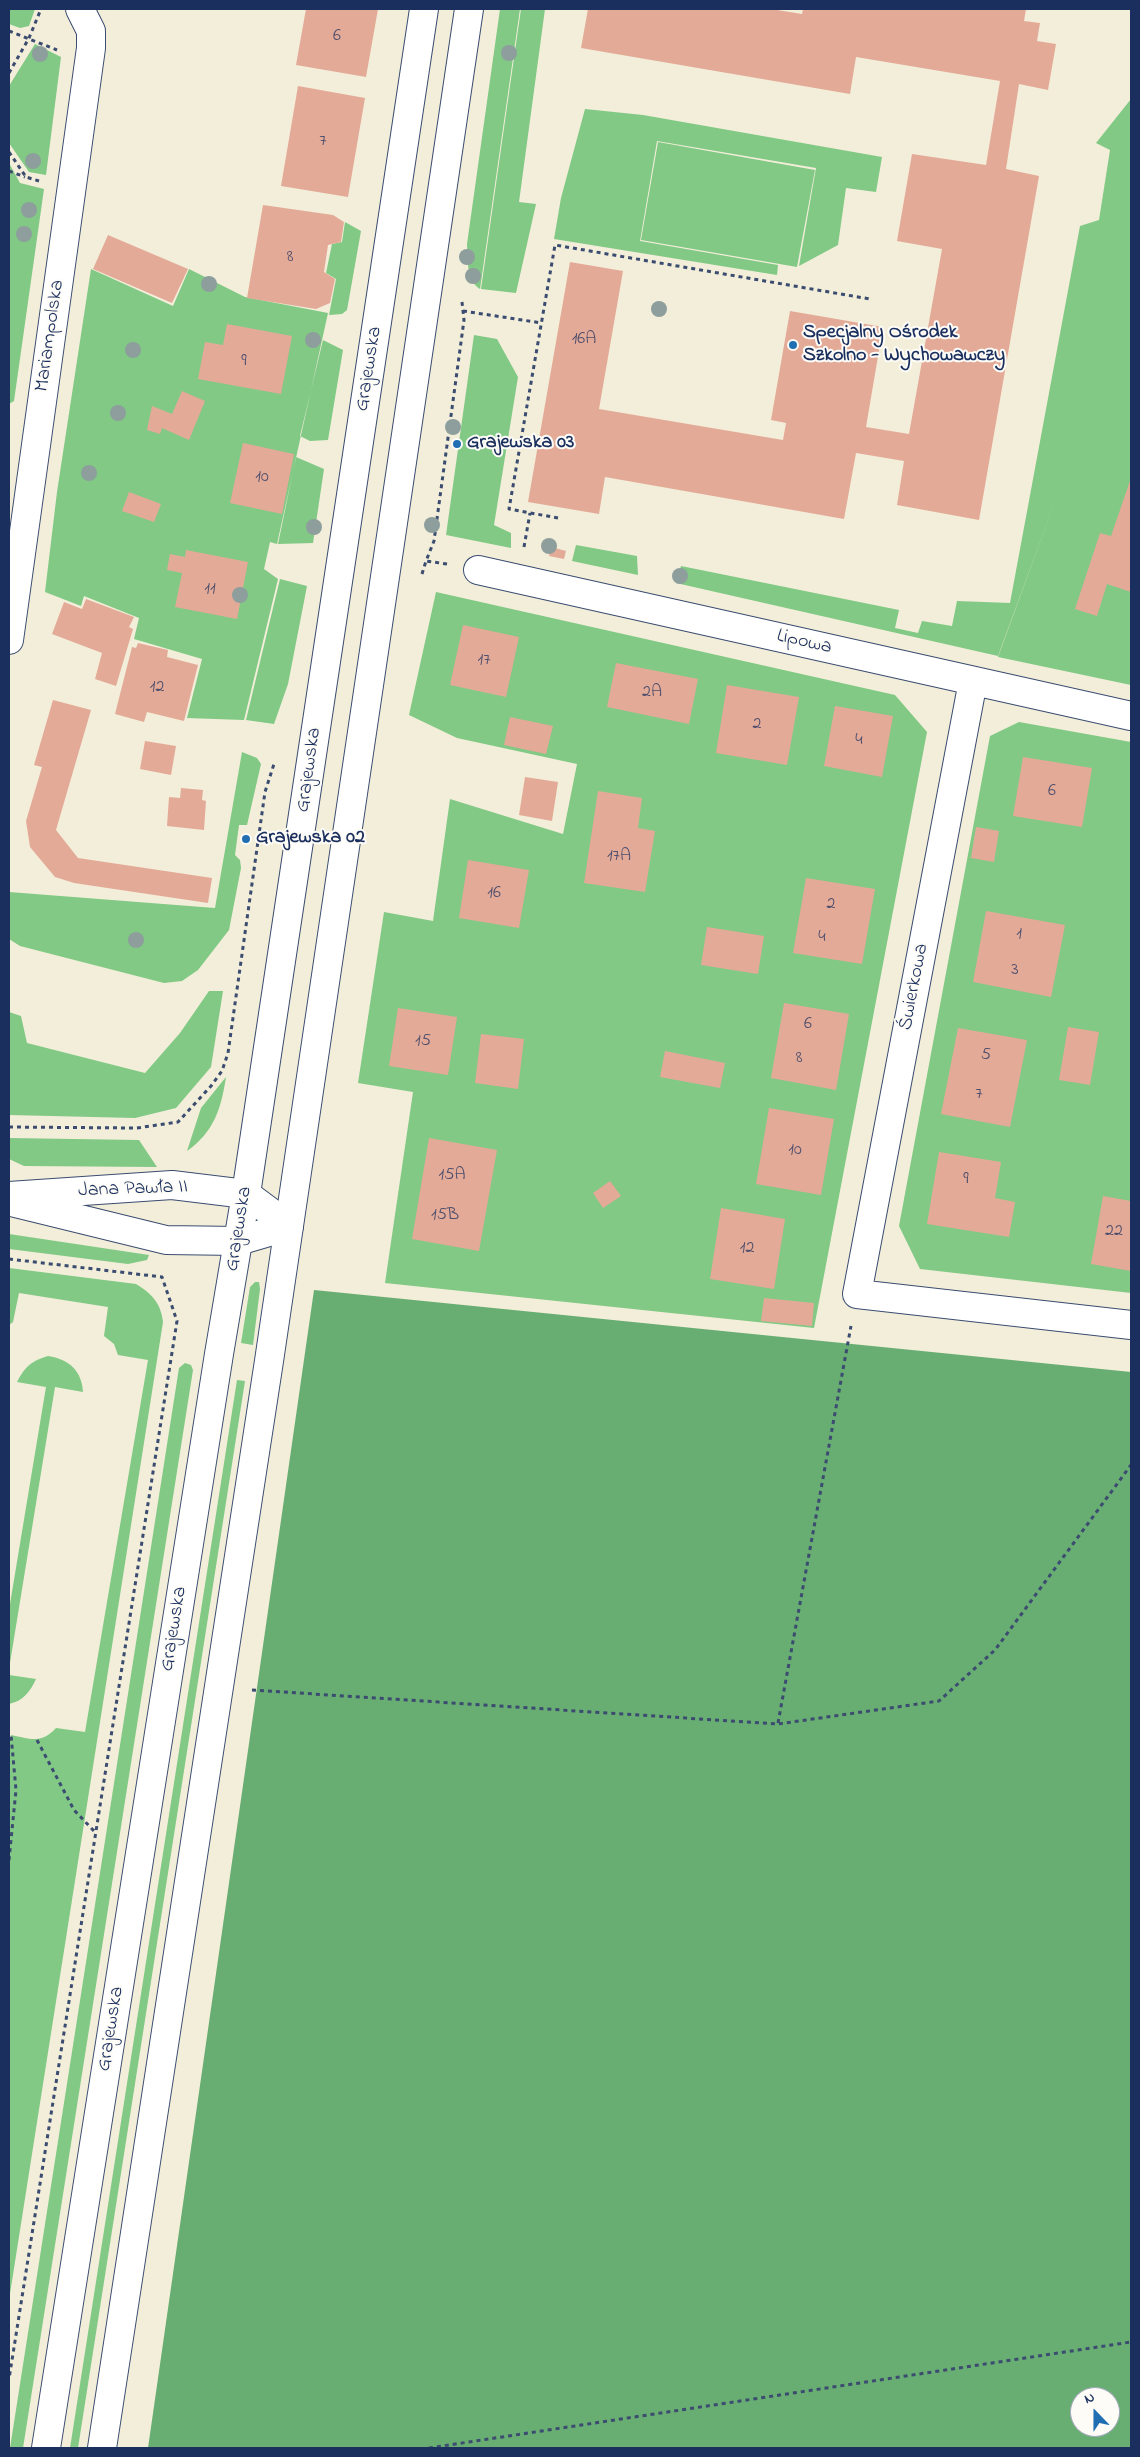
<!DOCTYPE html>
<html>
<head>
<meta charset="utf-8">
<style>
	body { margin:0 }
	#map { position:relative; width:1140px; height:2457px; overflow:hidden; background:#f2eed9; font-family:"Indie Flower",sans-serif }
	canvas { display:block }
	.frame { position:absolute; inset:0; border:10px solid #1b2f5e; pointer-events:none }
	.north { position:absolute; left:1070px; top:2387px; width:50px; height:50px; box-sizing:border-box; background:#fdfcf7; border:1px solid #a3aaba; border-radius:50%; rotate:338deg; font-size:14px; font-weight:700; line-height:20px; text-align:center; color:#1b2f5e }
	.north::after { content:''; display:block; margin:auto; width:18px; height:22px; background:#1f6fb2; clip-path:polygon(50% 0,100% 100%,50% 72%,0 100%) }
</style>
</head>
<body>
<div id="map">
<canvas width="1140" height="2457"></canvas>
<div class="frame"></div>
<div class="north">N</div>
</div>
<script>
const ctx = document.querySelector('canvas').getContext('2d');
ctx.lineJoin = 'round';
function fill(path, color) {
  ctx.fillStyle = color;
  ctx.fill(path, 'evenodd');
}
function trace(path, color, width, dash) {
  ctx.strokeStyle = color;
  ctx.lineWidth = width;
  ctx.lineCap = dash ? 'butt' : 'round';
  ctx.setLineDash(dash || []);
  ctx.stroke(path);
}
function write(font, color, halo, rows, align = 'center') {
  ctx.font = font + ' "Indie Flower",sans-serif';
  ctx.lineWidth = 4;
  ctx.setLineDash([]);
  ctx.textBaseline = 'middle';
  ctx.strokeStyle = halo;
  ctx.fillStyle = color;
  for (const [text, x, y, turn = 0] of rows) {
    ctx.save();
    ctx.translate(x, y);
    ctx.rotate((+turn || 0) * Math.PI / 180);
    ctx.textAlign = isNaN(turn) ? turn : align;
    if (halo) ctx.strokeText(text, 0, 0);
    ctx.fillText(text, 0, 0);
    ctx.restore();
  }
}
fill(new Path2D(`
	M9,9h26l-6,17 -9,2 -11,-4z
	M500,9h20l-40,280c-14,-9 -12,-29 -13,-45z
	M521,9h24l-26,193 17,2 -20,89 -35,-4z
	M35,44l26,13 -15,118 -17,-3 -20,-29v-57z
	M1131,99v586l-133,-28 60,-164 -60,163 -322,-73 5,-17 218,44 -4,18 23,5 4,-12 30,5 5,-25 53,2 70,-377 19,-6 11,-70 -14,-7z
	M585,109l58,6 239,42 -6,35 -30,-4 -8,57 -39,21 17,-98 -159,-27 -17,100 138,24 -1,10 -223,-36 7,-41z
	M658,142l157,28 -18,97 -156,-27z
	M9,163l11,20 24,6 -30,212 -5,3z
	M345,222l16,9 -14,79 -5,4 -13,1 7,-36 -10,-6 6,-29 10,-2z
	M91,269l82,37 16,-37 56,28 83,16 -51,231 -7,-2 -6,27 14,10 -34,141 -57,-2 15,-59 -68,-20 5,-21 -55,-22 -3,10 -36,-14 12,-100z
	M474,335l23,4 21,38 -24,148 17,8v15l-65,-13z
	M323,340l20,10 -15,90 -18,1 -10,-5z
	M296,457l28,12 -11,74 -35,1z
	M576,545l61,11 1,19 -66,-14z
	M280,579l27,7 -19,98 -14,40 -28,-4z
	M436,592l459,103 32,37 -113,596 -429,-45 28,-191 -55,-9 26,-171 49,9 17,-122 113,35 14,-70 -120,-26 -48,-23z
	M1019,722l112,20v551l-211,-24 -21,-43 91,-490z
	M242,752l15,6 4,6 -14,61h-8l-4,30 5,5 1,8 -12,62 -31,40 -16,11 -18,2 -144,-37 -11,-7v-47l206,16z
	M209,991h14l-12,76 -35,41 -41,10 -126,-3v-103l12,4 6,27 118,30 35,-40z
	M226,1077c-5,32 -12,55 -39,74l14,-43z
	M9,1138l130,2 18,27 -133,-1 -15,-7z
	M9,1234l140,21 -2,5 -19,4 -119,-15z
	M9,1268l127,16c15,9 25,19 27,38l-154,978v-553l2,-12c20,4 30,9 45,-7l29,4 63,-372 -30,-5 -4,-11 -10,-8 4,-29 -89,-14 -6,29 -4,3z
	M255,1282h4l1,7 -7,56 -12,-2 9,-56z
	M48,1356c21,3 34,15 35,36l-28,-5 -46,282v-59l37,-223 -29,-5c8,-15 14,-21 31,-26z
	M185,1363l6,2 2,5 -170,1078h-13l169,-1080z
	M237,1380l8,1 -167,1067h-8z
	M9,1675l27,4c-6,13 -13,22 -27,25z`), '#81c985');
fill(new Path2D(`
	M314,1290l817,82v1076h-983zM1080,2397h30v30h-30z`), '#68ad72');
fill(new Path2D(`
	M306,9h72l-12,68 -70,-12z
	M588,9h183l31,5 1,-5h223l-2,12 16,2 -3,18 19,3 -8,46 -29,-6 -13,85 33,7 -60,344 -82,-15 7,-44 -48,-8 -12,66 -239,-42 -6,37 -71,-12 42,-240 53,9 -24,138 184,31 3,-17 -15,-3 19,-109 93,16 -17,100 43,7 33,-185 -45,-8 15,-87 74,11 14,-84 -144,-24 -6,37 -269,-46z
	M298,86l67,12 -17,99 -67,-11z
	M263,205l70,10 11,7 -3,20 -13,3 -4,27 11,7 -5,24 -14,6 -69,-11z
	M108,235l80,34 -16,34 -79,-34z
	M227,324l65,12 -11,58 -83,-15 7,-37 18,3z
	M182,391l23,10 -16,39 -27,-12 -2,6 -13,-4 5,-24 20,8z
	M243,443l51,11 -12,60 -52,-11z
	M1131,478v114l-24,-8 -10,32 -22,-7 25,-76 11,3z
	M129,492l32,12 -7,18 -32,-11z
	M551,547l15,4 -2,8 -15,-3z
	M186,550l62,12 -11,57 -62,-12 7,-34 -15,-3 3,-16 15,3z
	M86,599l48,18 -5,10 4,2 -17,57 -21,-7 7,-26 -50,-19 12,-32 18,7z
	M463,625l56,12 -13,60 -56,-12z
	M138,643l30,7 -1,7 31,8 -14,56 -37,-9 -3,10 -29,-8 17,-67 4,1z
	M616,663l82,16 -9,45 -82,-17z
	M727,685l72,12 -12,68 -71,-12z
	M53,700l38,10 -35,120 22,28 134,20 -4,25 -134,-20 -19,-6 -25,-30 -4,-26 16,-54 -8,-2z
	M835,706l58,10 -11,61 -58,-11z
	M510,717l43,9 -7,28 -42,-9z
	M145,741l31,5 -5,29 -31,-6z
	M1023,757l69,11 -10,59 -69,-11z
	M525,777l33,5 -6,39 -33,-6z
	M181,788l22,2 -1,10 4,1 -2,29 -37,-4 2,-29 11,1z
	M598,791l44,7 -4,30 17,3 -10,61 -61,-9z
	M976,827l23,4 -5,31 -23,-4z
	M468,860l61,10 -10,58 -60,-10z
	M806,878l69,11 -13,75 -69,-11z
	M986,911l79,14 -14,72 -78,-15z
	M707,927l57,9 -6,38 -57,-9z
	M784,1003l65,11 -13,76 -65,-12z
	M398,1008l59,9 -9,58 -59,-9z
	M1068,1027l31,5 -9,53 -31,-5z
	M958,1028l69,12 -17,87 -69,-13z
	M481,1034l43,5 -6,50 -43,-6z
	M665,1051l60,12 -5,25 -60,-11z
	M769,1108l65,11 -13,76 -65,-11z
	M429,1138l68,12 -18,101 -67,-12z
	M939,1152l62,10 -6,36 20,4 -6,35 -82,-13z
	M610,1181l11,15 -18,12 -10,-15z
	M1103,1196l28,5v70l-40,-7z
	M721,1208l64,11 -11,70 -64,-10z
	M764,1298l50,5 -2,23 -51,-5z`), '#e4aa98');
const minor = new Path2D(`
	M478,570l653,146
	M9,640l82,-592v-17l-11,-22
	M973,681l-116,613 274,31
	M9,1196l163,-11 74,9 43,32
	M15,1203l151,37 72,1 51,-15`);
const major = new Path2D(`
	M46,2448l173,-1094 27,-160 178,-1185
	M102,2448l167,-1087 200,-1352`);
trace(minor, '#3b4c70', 30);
trace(major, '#3b4c70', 30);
trace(new Path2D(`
	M9,31l48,19
	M9,73l20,-35 12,-29
	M9,152l17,25 13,4
	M9,171l16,6
	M463,311l79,12
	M558,518l-49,-9 46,-264 315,54
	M524,547l6,-34
	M447,564l-21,-3 8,-20 30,-221 -2,-18
	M422,574l4,-13
	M9,1127l128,1 41,-6 33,-36 11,-15 6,-18 37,-261 9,-28
	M9,1259l153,18 15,44 -168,1058
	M252,1690l526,34 161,-23 56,-51 136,-185
	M778,1723l73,-397
	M37,1740l37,70 21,22
	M9,1860l7,-70 -5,-55
	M429,2448l702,-106`), '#3b4c70', 3, [4, 4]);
trace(minor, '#fff', 28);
trace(major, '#fff', 28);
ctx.fillStyle = '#8d9e9c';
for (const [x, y] of [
	[509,53],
	[40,54],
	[33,161],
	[29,210],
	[24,234],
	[467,257],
	[473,276],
	[209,284],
	[659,309],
	[313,340],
	[133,350],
	[118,413],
	[453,427],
	[89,473],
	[432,525],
	[314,527],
	[549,546],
	[680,576],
	[240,595],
	[136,940]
]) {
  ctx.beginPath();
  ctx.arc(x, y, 8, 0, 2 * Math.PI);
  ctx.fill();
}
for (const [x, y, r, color] of [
	[793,345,5,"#1f6fb2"],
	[457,444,5,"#1f6fb2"],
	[246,839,5,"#1f6fb2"]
]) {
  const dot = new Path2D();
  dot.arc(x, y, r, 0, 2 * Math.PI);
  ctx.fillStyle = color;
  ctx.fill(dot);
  trace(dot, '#fdfcf7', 2);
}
write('18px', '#4d4e6c', null, [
	["6",337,37],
	["7",323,142],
	["8",290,258],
	["16A",584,340],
	["9",244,362],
	["10",262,478],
	["11",210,590],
	["17",484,661],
	["12",157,688],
	["2A",652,693],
	["2",757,725],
	["4",859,741],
	["6",1052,792],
	["17A",619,857],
	["16",494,894],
	["2",831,905],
	["1",1019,935],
	["4",822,938],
	["3",1015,971],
	["6",808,1025],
	["15",423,1042],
	["5",986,1056],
	["8",799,1059],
	["7",979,1095],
	["10",795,1151],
	["15A",452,1176],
	["9",966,1180],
	["15B",445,1216],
	["22",1114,1232],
	["12",747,1249]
]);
write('bold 20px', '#1b2f5e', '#fdfcf7', [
	["Specjalny Ośrodek",803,334],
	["Szkolno - Wychowawczy",803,357],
	["Grajewska 03",467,444],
	["Grajewska 02",256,839]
], 'left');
write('20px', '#1b2f5e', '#fdfcf7', [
	["Mariampolska",51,336,-82],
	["Grajewska",370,369,-81],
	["Lipowa",804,643,13],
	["Grajewska",310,770,-82],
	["Świerkowa",915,987,-79],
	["Jana Pawła II",133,1190,-2],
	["Grajewska",240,1229,-81],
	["Grajewska",175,1629,-81],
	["Grajewska",112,2029,-81]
]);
</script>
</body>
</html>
